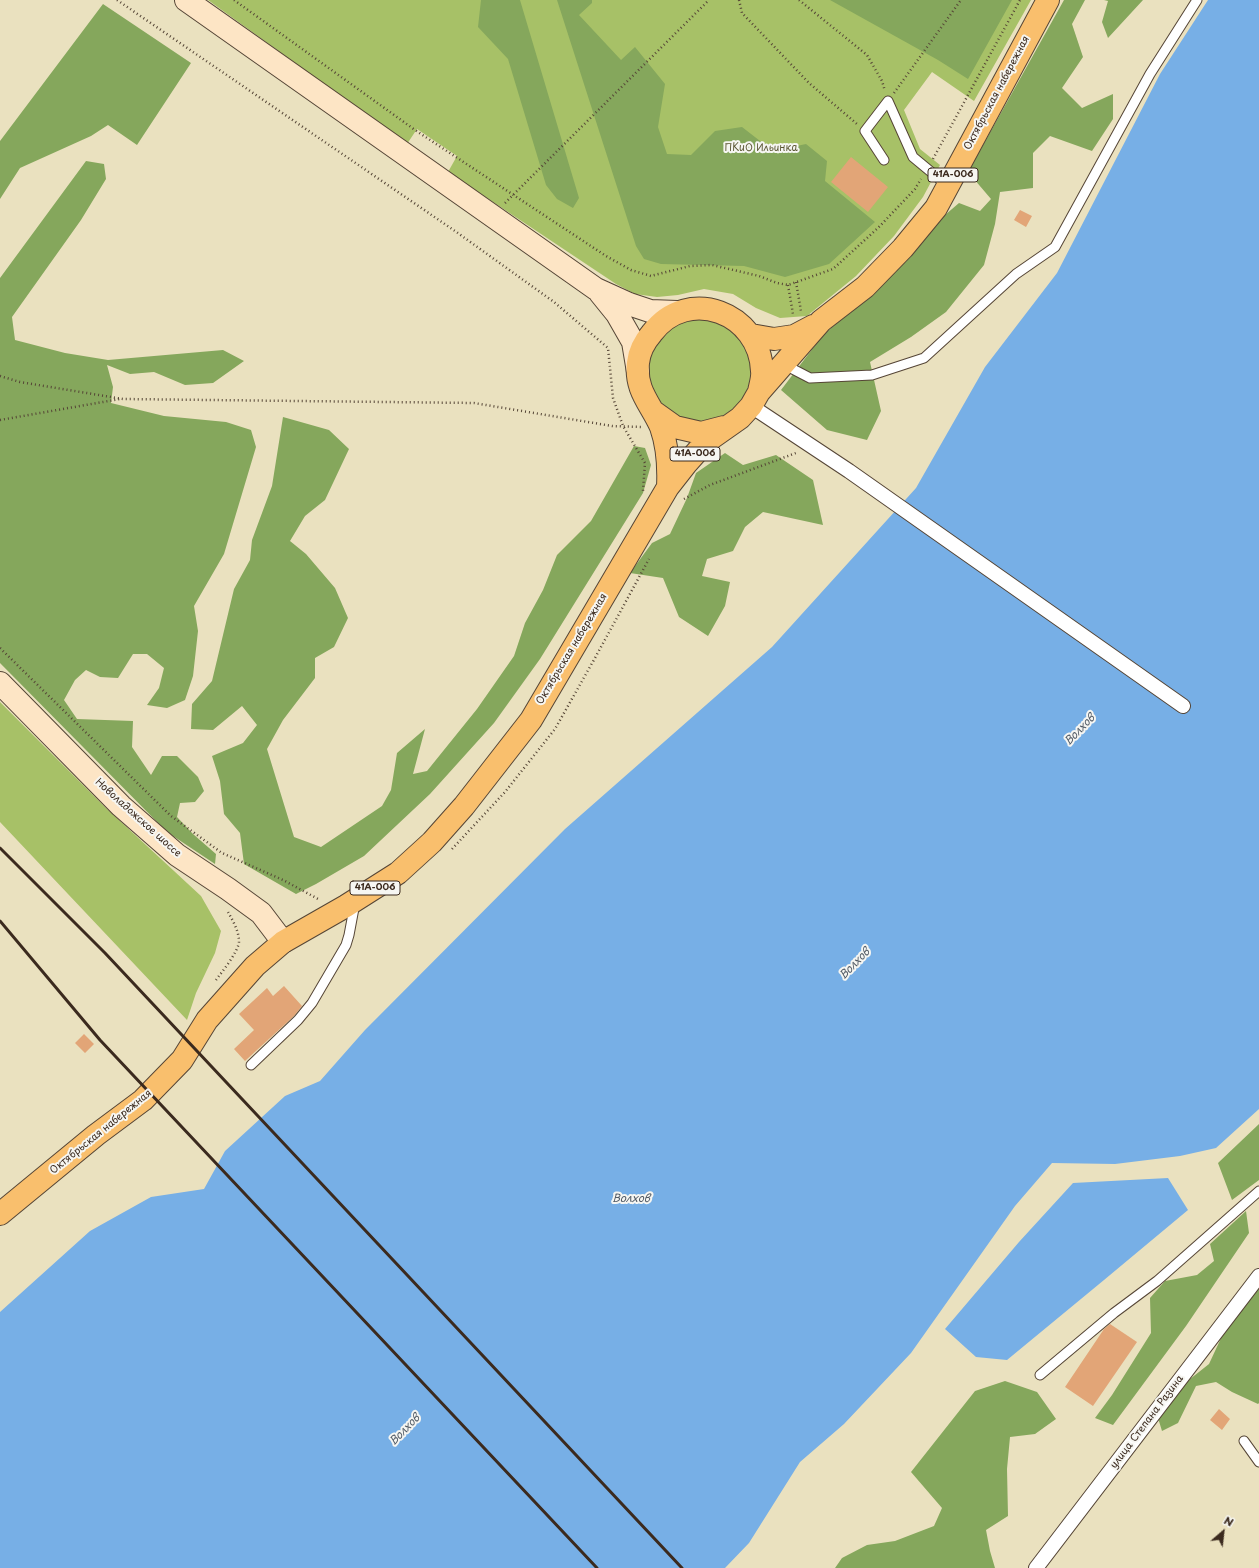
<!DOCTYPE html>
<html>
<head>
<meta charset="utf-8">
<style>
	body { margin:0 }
	#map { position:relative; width:1259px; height:1568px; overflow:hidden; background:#eae1bf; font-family:"Playpen Sans",sans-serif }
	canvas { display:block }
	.north { position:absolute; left:1203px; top:1512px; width:40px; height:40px; -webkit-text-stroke:3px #f6f6f2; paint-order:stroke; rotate:28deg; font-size:11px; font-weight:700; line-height:16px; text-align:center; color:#3b2a1e }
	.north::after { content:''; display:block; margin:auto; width:14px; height:18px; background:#3b2a1e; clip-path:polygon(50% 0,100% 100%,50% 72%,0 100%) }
</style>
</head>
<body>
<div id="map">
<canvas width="1259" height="1568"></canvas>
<div class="north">N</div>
</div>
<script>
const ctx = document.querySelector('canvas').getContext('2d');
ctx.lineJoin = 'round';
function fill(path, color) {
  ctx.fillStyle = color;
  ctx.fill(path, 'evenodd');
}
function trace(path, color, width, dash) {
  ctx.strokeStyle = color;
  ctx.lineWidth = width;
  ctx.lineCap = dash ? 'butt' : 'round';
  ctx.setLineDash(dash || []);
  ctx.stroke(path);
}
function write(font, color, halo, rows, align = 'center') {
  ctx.font = font + ' "Playpen Sans",sans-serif';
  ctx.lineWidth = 4;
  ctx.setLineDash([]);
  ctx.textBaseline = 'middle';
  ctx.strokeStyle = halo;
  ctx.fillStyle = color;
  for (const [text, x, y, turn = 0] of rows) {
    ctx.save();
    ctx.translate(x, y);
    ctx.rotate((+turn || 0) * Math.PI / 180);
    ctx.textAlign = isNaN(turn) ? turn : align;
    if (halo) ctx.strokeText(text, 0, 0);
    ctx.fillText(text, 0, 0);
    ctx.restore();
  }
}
fill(new Path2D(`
	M208,0h823l-57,101 -42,-29 -28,38 16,39 20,16 -17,32 -29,39 -38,40 -49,40 -27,2 -24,-10 -23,-14 -29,-5 -26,6 -21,2 -22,-3 -19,-10 -168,-112 9,-16 -40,-27 -10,15z
	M649 370a51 51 0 1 1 102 0a51 51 0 1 1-102 0Z
	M0,702l106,106 95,88 20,35 -6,22 -19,40 -9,27 -187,-198z`), '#a7c167');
fill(new Path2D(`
	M481,0h39l59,198 -6,10 -16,-9 -11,-14 -38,-126 -30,-32z
	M557,0h35v3l-13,12 42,45 14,-13 30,37 -7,43 9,27 24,1 24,-24 27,-4 31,24 33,-7 21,17 -2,20 50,41 -46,42 -44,13 -41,-11 -83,-2 -17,-5 -8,-13z
	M830,0h182l-44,79 -30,-19z
	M1064,0h21l-13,24 11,33 -21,31 20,20 31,-14v25l-21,32 -42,-15 -17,17v35l-33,4 -5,32 -11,41 -38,47 -35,25 -41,25 11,49 -14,29 -40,-10 -46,-40 42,-55 65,-56 50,-58 21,-18 21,8 11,-12 -23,-27z
	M1104,0h39l-35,38 -6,-16 6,-21z
	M103,4l88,59 -54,82 -29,-20 -17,11 -71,32 -20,31v-58z
	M86,161l18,3 2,15 -25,41 -69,97 3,23 50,13 43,7 115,-10 21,11 -31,22 -28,2 -31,-13 -24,2 -23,-9 6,22 -2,16 53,13 62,6 25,8 5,17 -32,107 -30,52 4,25 -5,45 -8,24 -18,8 -20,-3 12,-17 5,-20 -17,-14h-14l-15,24 -18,-1 -14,-7 -11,10 -11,20 13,19 56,2 -1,26 19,28 11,-19h15l21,21 6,14 -9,11 -15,1 -3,14 16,17 23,20 -1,10 -48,-32 -167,-169v-385z
	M283,417l46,13 20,19 -24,51 -20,16 -15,25 16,13 29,34 13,30 -14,29 -19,11v20l-32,42 -16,29 27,88 27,10 61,-41 9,-16 6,-37 28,-24 -12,45 14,-3 50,-62 37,-53 11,-33 18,-33 14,-35 34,-34 43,-75 11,2 6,17 -8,28 -103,166 -46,64 -64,71 -66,62 -48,28 -20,10 -52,-30 -4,-31 -16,-19 -4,-33 -8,-25 31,-13 14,-18 -15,-19 -29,24 -22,-1 1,-25 20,-23 22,-92 16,-29 2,-20 20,-54z
	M725,453l18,12 33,-10 37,25 10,45 -60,-13 -18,15 -12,24 -26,8 -5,17 28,6 -5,24 -17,30 -29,-19 -16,-39 -33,-5 22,-30 18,-9 17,-36 9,-25z
	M1259,1124v56l-27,20 -14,-37z
	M1246,1211l3,22 -63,93 -73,99 -18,-7 17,-23 39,-62 -1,-35 15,-17 32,-6 17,-14 -4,-17z
	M1259,1287v116l-1,1 -26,-12 -16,-10 -20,4 -18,37 -16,8 -4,-13 22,-31 29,-23 13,-28z
	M1005,1381l32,11 19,27 -21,15 -25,3 -3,32 1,47 -22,14 4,21 5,17h-160l7,-10 25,-13 28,-4 39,-15 8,-18 -31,-36 64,-81z`), '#85a75c');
fill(new Path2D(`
	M1208,0h51v1109l-43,39 -36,8 -65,8 -63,-1 -37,43 -104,147 -67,71 -44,38 -51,81 -24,25h-725v-256l90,-81 61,-34 53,-8 21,-38 60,-55 35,-15 45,-51 200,-201 207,-182 144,-159 69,-121 72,-94 103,-199z
	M1168,1178l20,32 -84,70 -97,80 -31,-3 -31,-28 74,-87 54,-59z`), '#77afe6');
fill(new Path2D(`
	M851,157l37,30 -20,25 -37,-30z
	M1020,210l12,6 -6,11 -12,-7z
	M284,986l18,20 -8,10 -49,45 -11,-12 20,-19 -15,-16 28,-26 6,8z
	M84,1034l10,10 -9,9 -10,-10z
	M1110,1324l27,18 -44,64 -28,-19 39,-58z
	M1219,1409l11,10 -8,11 -12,-10z`), '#e2a577');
const service = new Path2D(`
	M884,160l-19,-29 23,-30 25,56 35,29
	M783,364l27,14 62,-3 52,-17 92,-84 39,-27 95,-173 47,-74
	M251,1065l47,-45 14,-17 34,-58 3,-10 6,-32
	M1040,1375l74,-62 43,-32 102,-90
	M1244,1441l15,21`);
const pedestrian = new Path2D(`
	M751,406l98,65 334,235
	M1036,1568l223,-292`);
const secondary = new Path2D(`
	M186,0l410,289 33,15 21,7 27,1
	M600,293l17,21 16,28 5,30
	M0,683l121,123 56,49 51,34 33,24 22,29`);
const primary = new Path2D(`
	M751,335l23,4 20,-3 19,-10
	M654,412l21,15 26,6 23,-6
	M668,487c1,-21 0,-40 -7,-60 -10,-23 -26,-36 -23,-64 1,-11 7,-22 14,-30 36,-48 108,-20 110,38 1,7 -2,14 -3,21
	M0,1214l96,-79 47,-35 39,-40 25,-40 48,-54 28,-24 63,-36 52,-33 34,-31 32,-36 67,-86 137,-233 18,-23 17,-19 10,-8 27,-19 11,-12 8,-14 62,-71 44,-34 38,-39 33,-40 112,-208`);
trace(service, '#554536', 11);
trace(pedestrian, '#554536', 16);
trace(secondary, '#554536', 24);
trace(primary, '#554536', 24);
trace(new Path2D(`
	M117,0l338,231 99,71 54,46 5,50 10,28 22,37 -2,28
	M234,0l181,130 191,126 25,14 20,6 39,-10 22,-1 47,11 18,7 11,2 45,-16 45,-41 37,-39 6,-10
	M739,0l3,13 67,70 48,41
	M799,0l68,55 15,26 3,10
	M894,93l67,-93
	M933,159l87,-159
	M505,203l204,-203
	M796,282l5,29
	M788,285l5,29
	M0,376l20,6 103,17 351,4 138,23 29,1
	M0,420l120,-21
	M684,499l26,-14 86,-32
	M0,648l171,168 51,37 61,27 37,20
	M452,849l53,-57 50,-63 40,-71 54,-99
	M216,980c6,-8 22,-28 23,-38 0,-11 -6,-21 -11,-30`), '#554536', 2.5, [1, 3]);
trace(service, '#fff', 9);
trace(pedestrian, '#fff', 14);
trace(secondary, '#fde5c5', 22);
trace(primary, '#f9bf6d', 22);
trace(new Path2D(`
	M0,848l105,105 577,615
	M0,921l100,119 497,528`), '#3b2a1e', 3);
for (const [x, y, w] of [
	[953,175,50],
	[695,454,50],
	[375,888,50]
]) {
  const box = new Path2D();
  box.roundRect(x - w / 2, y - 7, w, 14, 3);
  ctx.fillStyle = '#f6f6f2';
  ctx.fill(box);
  trace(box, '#3b2a1e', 1);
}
write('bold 9px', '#3b2a1e', null, [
	["41А-006",953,175],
	["41А-006",695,454],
	["41А-006",375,888]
]);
write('10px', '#3b2a1e', '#f6f6f2', [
	["Октябрьская набережная",997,93,-62],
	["Октябрьская набережная",572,649,-59],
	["Новоладожское шоссе",138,818,42],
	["Октябрьская набережная",101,1132,-39],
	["улица Степана Разина",1147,1422,-53]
]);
write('10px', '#5b5734', '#f6f6f2', [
	["ПКиО Ильинка",761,148]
]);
write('italic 11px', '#505964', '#f6f6f2', [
	["Волхов",1080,730,-46],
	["Волхов",855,964,-46],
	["Волхов",631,1199],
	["Волхов",405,1430,-46]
]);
</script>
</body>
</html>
